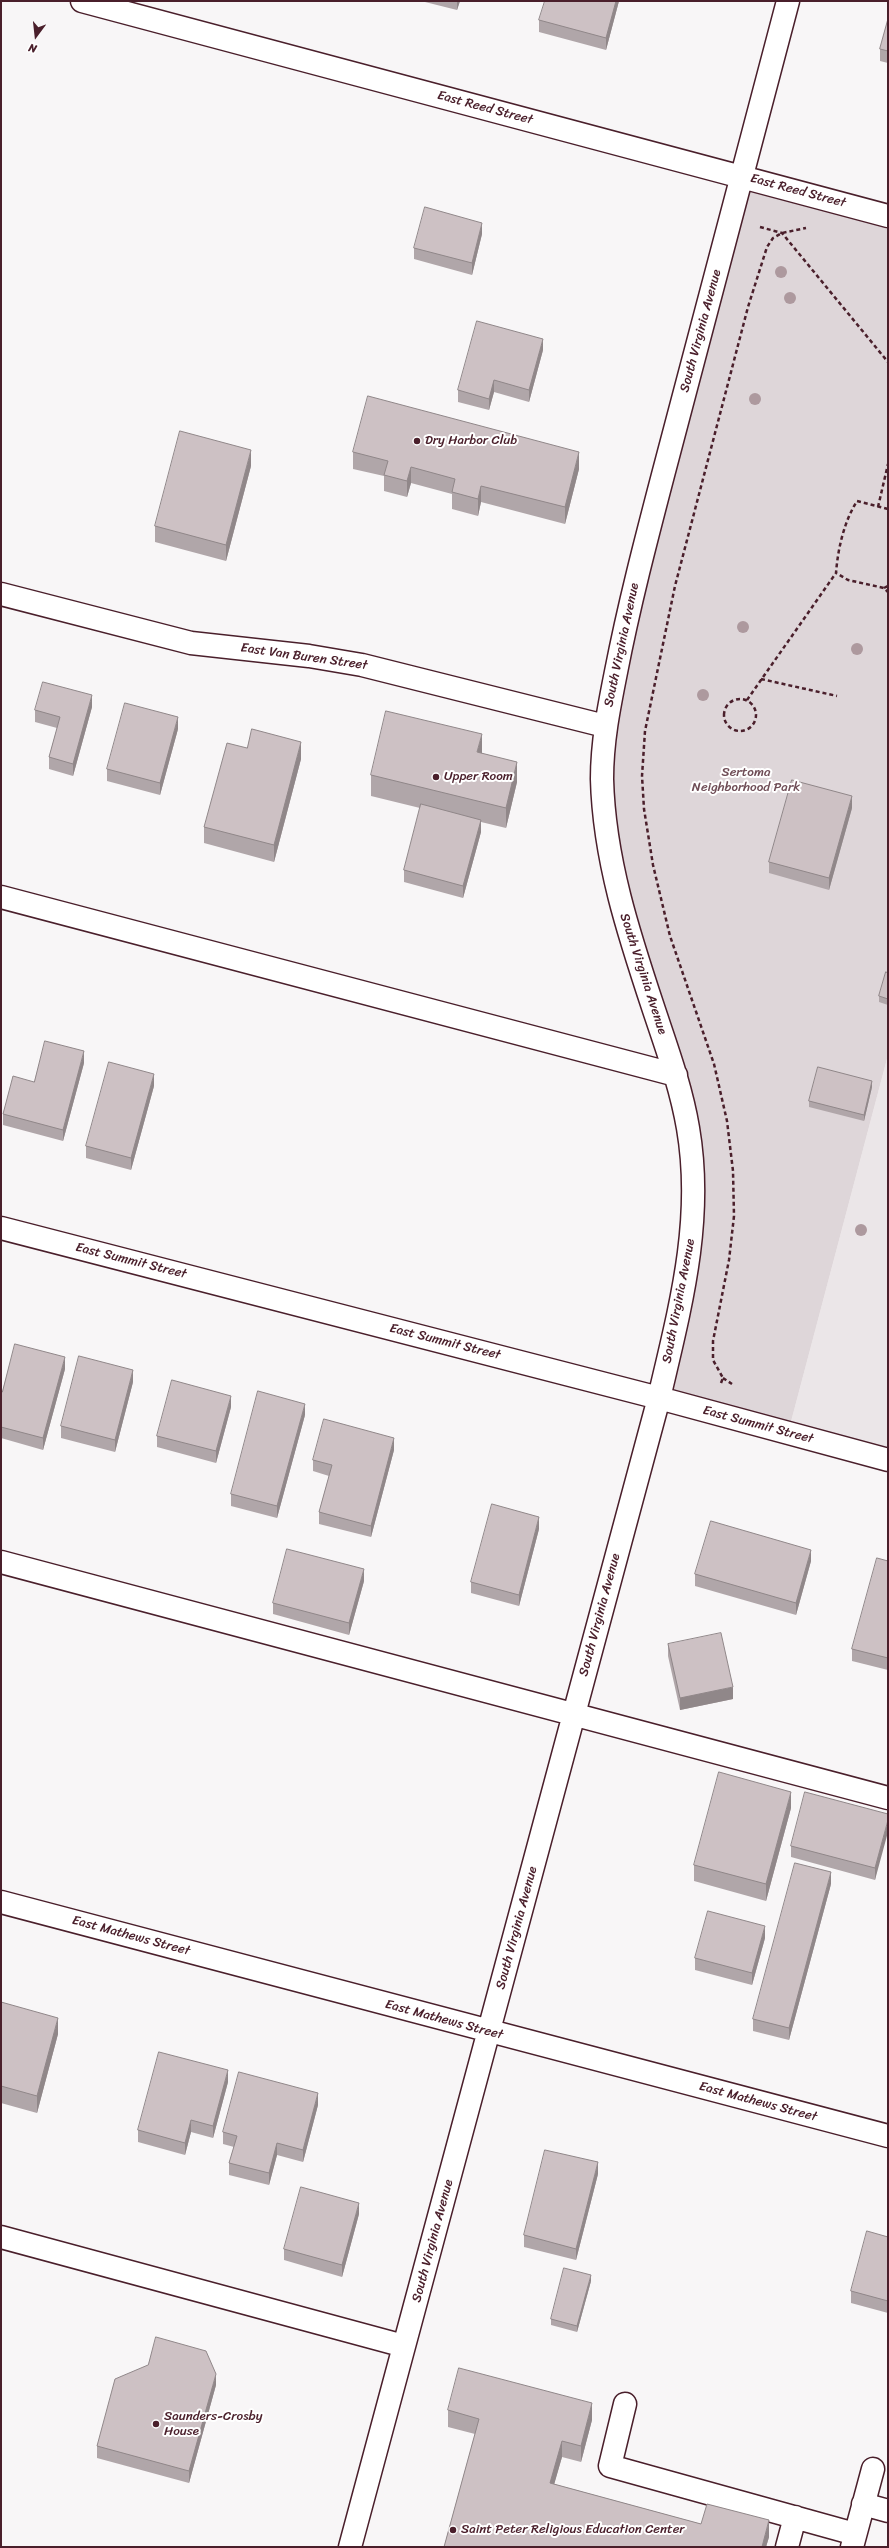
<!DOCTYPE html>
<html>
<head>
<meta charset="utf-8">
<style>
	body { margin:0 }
	#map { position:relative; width:889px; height:2548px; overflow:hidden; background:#f8f6f7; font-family:Sriracha,sans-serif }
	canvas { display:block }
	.frame { position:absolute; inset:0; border:2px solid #4a1f2b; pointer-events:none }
	.north { position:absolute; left:16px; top:16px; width:40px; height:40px; -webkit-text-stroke:3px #fff; paint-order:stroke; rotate:195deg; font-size:11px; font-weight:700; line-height:16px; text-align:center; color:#4a1f2b }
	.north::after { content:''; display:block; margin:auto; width:14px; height:18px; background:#4a1f2b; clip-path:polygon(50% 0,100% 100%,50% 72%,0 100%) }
</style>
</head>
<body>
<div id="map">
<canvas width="889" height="2548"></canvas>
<div class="frame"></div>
<div class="north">N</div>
</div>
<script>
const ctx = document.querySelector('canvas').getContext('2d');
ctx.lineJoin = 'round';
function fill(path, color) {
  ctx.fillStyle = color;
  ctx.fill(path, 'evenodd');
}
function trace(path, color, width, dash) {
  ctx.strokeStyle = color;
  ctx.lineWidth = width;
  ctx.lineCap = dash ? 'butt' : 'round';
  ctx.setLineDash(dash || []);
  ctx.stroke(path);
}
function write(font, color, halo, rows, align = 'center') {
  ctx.font = font + ' Sriracha,sans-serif';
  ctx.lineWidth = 4;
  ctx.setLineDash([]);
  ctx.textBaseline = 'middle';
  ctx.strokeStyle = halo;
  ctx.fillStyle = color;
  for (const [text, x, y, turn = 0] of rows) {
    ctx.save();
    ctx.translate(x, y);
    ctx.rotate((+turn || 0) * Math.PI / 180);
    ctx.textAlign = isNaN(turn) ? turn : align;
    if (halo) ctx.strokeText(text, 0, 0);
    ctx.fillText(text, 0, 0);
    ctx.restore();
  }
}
fill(new Path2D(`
	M888,1055v405l-100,-27z`), '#ebe6e8');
fill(new Path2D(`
	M742,176l146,40v839l-100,378 -129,-35 35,-225 -70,-256 -19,-191z`), '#ded6d9');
const minor = new Path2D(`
	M82,1l806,215
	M1,594l190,49 118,13 53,9 243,61
	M1,897l675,178
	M1,1228l658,170 229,62
	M1,1562l887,236
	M1,1902l887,234
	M1,2237l403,109
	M625,2404l-15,62 245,68
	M863,2504l25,7
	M350,2547l309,-1149c21,-90 45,-177 29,-270 -7,-41 -21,-79 -34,-118 -25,-75 -50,-151 -52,-231 0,-37 7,-72 14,-107 13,-67 30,-132 47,-197 41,-158 83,-316 125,-474
	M787,2547l8,-30
	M852,2547l21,-78`);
trace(minor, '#4a1f2b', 25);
trace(new Path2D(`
	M760,227l22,6 106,129
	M878,507l10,-43
	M888,509l-31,-8c-13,21 -19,47 -21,72l12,7 36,8 4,4
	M884,588l4,-2
	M761,679l76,17
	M724 715a16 16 0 1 1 32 0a16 16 0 1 1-32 0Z
	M747,700l89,-127
	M723,1378l9,6
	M721,1383l2,-5 -10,-18v-19l16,-81 5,-44 -1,-45 -6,-50 -13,-57 -44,-128 -17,-71 -9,-56 -2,-33 3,-45 30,-145 73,-279 19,-60 6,-9 9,-5 24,-5`), '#4a1f2b', 2.5, [4, 3]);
trace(minor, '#fff', 22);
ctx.fillStyle = '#ad999e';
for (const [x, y] of [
	[781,272],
	[790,298],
	[755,399],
	[743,627],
	[857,649],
	[703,695],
	[861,1230]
]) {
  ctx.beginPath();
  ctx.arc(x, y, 6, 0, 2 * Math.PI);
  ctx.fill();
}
fill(new Path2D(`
	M421,1h39l-3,9z
	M619,1l-13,49 -67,-18v-12z
	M888,19v44l-8,-2v-12z
	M482,234l-10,41 -58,-16v-11z
	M543,350l-14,52 -35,-10 -5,18 -31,-8v-12z
	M353,452l226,17 -14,55 -84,-22 -3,14 -26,-7v-15l-41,-11 -4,14 -23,-6v-15l-31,-7z
	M251,466l-25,95 -71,-19v-16z
	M92,707l-19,69 -24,-7v-12l8,-29 -22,-6v-12z
	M178,729l-18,66 -53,-14v-12z
	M247,748l54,11 -27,103 -70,-19v-16z
	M482,753l35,29 -11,46 -25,-6v10l-18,66 -59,-16v-12l16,-62 -49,-12v-21z
	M852,808l-23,82 -60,-17v-11z
	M888,973v32l-9,-3v-6z
	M84,1063l-21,78 -60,-16v-11z
	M154,1086l-23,84 -45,-12v-12z
	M872,1087l-8,34 -55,-14v-6z
	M65,1369l-22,81 -42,-12v-46z
	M133,1382l-18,70 -54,-14v-12z
	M231,1407l-15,56 -59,-16v-11z
	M305,1415l-28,103 -46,-12v-12z
	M394,1450l-23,87 -52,-13v-12l10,-36 -16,-5v-11z
	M539,1529l-20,77 -48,-13v-11z
	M811,1561l-15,54 -101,-29v-12z
	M888,1561v109l-36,-9v-12z
	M364,1581l-15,54 -76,-21v-11z
	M668,1644l65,55 -53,11 -12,-54z
	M791,1808l-25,93 -72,-20v-16z
	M888,1814l-13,66 -84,-23v-11z
	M831,1884l-42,156 -36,-9v-12z
	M765,1938l-13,47 -57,-15v-12z
	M1,2002l57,32 -21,79 -36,-10z
	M228,2082l-15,56 -22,-6 -6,23 -47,-13v-12z
	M318,2105l-15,57 -26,-7 -8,30 -40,-10v-12l5,-16 -11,-3v-12z
	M598,2174l-22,86 -52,-13v-12z
	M359,2214l-17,63 -58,-17v-11z
	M888,2237v76l-37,-10v-12z
	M591,2281l-14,51 -26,-7v-6z
	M216,2385l-27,98 -92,-25v-12z
	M448,2410l144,10 -11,42 -19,-5 -8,27 147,40 68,13 -3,10h-322l31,-113 -27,-7z`), '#b0a6a9');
fill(new Path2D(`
	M457,1h3l-3,9z
	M616,1h3l-13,49v-12z
	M482,223v11l-10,41v-12z
	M543,339v11l-14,52v-12z
	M494,380v12l-5,18v-11z
	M251,450v16l-25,95v-16z
	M579,452v17l-14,55v-17z
	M411,467v16l-4,14v-16z
	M481,486v16l-3,14v-17z
	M92,695v12l-19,69v-12z
	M178,717v12l-18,66v-12z
	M482,734v20l-5,-2z
	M301,742v17l-27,103v-17z
	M517,762v20l-11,46v-20z
	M852,796v12l-23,82v-12z
	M481,820v12l-18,66v-12z
	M84,1051v12l-21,78v-11z
	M154,1074v12l-23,84v-12z
	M872,1081v6l-8,34v-6z
	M65,1357v12l-22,81v-12z
	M133,1370v12l-18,70v-12z
	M231,1396v11l-15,56v-12z
	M305,1404v11l-28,103v-12z
	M394,1438v12l-23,87v-11z
	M539,1517v12l-20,77v-11z
	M811,1550v11l-15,54v-12z
	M364,1569v12l-15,54v-12z
	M733,1687v12l-53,11v-12z
	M791,1792v16l-25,93v-17z
	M888,1820v12l-13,48v-12z
	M831,1872v12l-42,156v-12z
	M765,1926v12l-13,47v-12z
	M58,2018v16l-21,79v-17z
	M228,2070v12l-15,56v-12z
	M318,2093v12l-15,57v-12z
	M191,2120v12l-6,23v-12z
	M277,2143v12l-8,30v-12z
	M598,2162v12l-22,86v-11z
	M359,2203v11l-17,63v-12z
	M591,2275v6l-14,51v-6z
	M216,2374v11l-27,98v-12z
	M592,2403v17l-11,42v-16z
	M562,2441v16l-12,42v-16z
	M769,2520v17l-3,10h-4z`), '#908789');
const building = new Path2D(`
	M545,1h71l-10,37 -67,-18z
	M888,19v32l-8,-2z
	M425,207l57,16 -10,40 -58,-15z
	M477,321l66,18 -14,51 -35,-10 -5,19 -31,-9z
	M368,396l211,56 -14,55 -84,-21 -3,13 -26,-7 3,-13 -44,-12 -4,14 -23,-6 4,-14 -35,-9z
	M180,431l71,19 -25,95 -71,-19z
	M43,682l49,13 -19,69 -24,-7 11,-40 -25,-7z
	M125,703l53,14 -18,66 -53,-14z
	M386,711l96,23 -5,18 40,10 -11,46 -135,-33z
	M252,729l49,13 -27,103 -70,-18 23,-84 20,5z
	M792,780l60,16 -23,82 -60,-16z
	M421,804l60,16 -18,66 -59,-16z
	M886,972l2,1v26l-9,-3z
	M45,1041l39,10 -21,79 -60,-16 10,-38 21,6z
	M109,1062l45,12 -23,84 -45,-12z
	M818,1067l54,14 -8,34 -55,-14z
	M15,1344l50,13 -22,81 -42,-11v-35h1z
	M79,1356l54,14 -18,70 -54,-14z
	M172,1380l59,16 -15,55 -59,-15z
	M258,1391l47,13 -28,102 -46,-12z
	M324,1419l70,19 -23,88 -52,-14 13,-47 -19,-5z
	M492,1504l47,13 -20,78 -48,-13z
	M711,1521l100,29 -15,53 -101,-29z
	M287,1549l77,20 -15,54 -76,-20z
	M877,1558l11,3v97l-36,-9z
	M721,1633l12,54 -53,11 -12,-54z
	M719,1772l72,20 -25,92 -72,-19z
	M805,1792l83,22v6l-13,48 -84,-22z
	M795,1863l36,9 -42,156 -36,-9z
	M708,1911l57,15 -13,47 -57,-15z
	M1,2002l57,16 -21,78 -36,-10z
	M159,2052l69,18 -15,56 -22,-6 -6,23 -47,-13z
	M239,2072l79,21 -15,57 -26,-7 -8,30 -40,-10 8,-27 -14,-4z
	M545,2150l53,12 -22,87 -52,-14z
	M301,2187l58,16 -17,62 -58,-16z
	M867,2231l21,6v64l-37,-10z
	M564,2268l27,7 -14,51 -26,-7z
	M156,2337l50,14 10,23 -27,97 -92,-25 18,-67 33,-14z
	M459,2368l133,35 -11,43 -19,-5 -12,42 151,41 6,-20 62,16 -7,27h-318l35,-128 -31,-9z`);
fill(building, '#cdc1c4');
trace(building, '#908789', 1);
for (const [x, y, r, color] of [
	[417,441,4,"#4a1f2b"],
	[436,777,4,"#4a1f2b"],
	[156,2424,4,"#4a1f2b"],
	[453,2530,4,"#4a1f2b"]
]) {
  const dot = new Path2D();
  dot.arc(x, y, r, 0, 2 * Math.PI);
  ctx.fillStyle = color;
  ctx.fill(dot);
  trace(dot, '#fff', 1.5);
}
write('13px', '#4a1f2b', '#fff', [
	["East Reed Street",485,108,15],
	["East Reed Street",798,191,15],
	["South Virginia Avenue",701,331,-75],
	["South Virginia Avenue",622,645,-78],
	["East Van Buren Street",304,657,8],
	["South Virginia Avenue",643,974,72],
	["East Summit Street",131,1261,14],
	["South Virginia Avenue",679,1301,-79],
	["East Summit Street",445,1342,14],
	["East Summit Street",758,1425,15],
	["South Virginia Avenue",600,1615,-75],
	["South Virginia Avenue",517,1928,-75],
	["East Mathews Street",131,1936,15],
	["East Mathews Street",444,2020,15],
	["East Mathews Street",758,2102,15],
	["South Virginia Avenue",433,2241,-75]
]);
write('13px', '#4a1f2b', '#fff', [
	["Dry Harbor Club",425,441],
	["Upper Room",444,777],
	["Saunders-Crosby",164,2417],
	["House",164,2432],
	["Saint Peter Religious Education Center",461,2530]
], 'left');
write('13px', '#6f4d56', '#fff', [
	["Sertoma",746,773],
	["Neighborhood Park",746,788]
]);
</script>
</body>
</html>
